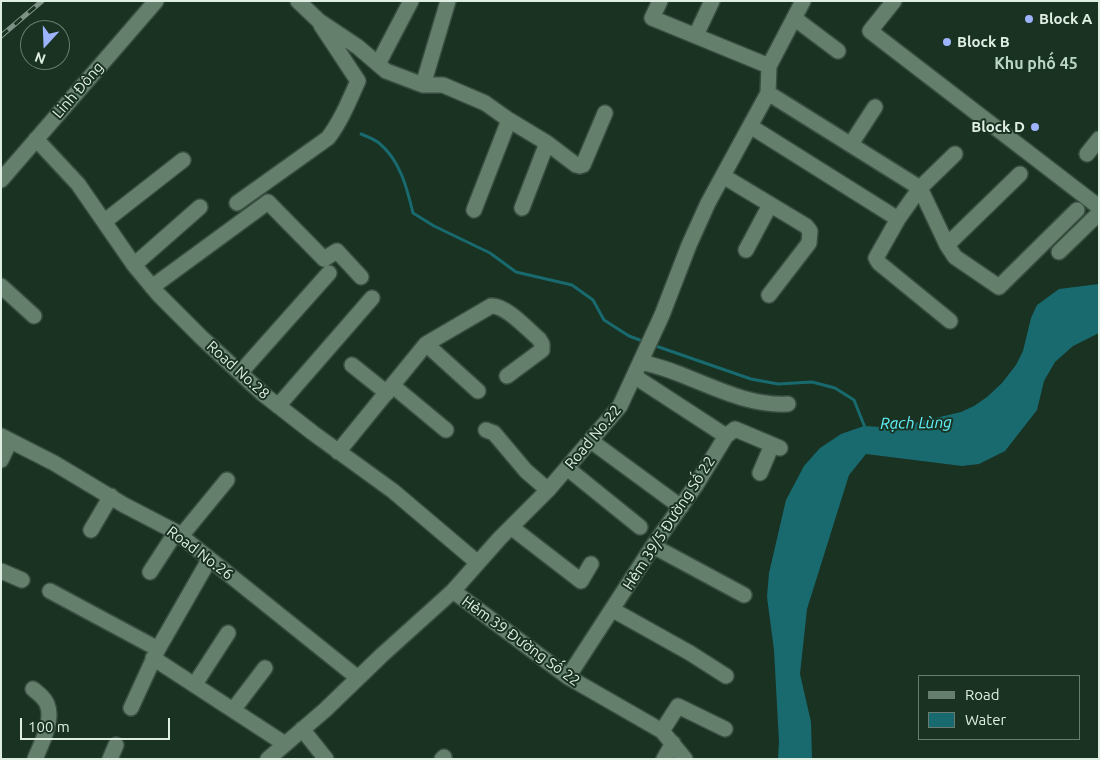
<!DOCTYPE html>
<html>
<head>
<meta charset="utf-8">
<style>
	body { margin:0 }
	#map { position:relative; width:1100px; height:760px; overflow:hidden; background:#193222; font-family:Ubuntu,sans-serif }
	canvas { display:block }
	.frame { position:absolute; inset:0; border:2px solid #dfeee3; pointer-events:none }
	.legend { position:absolute; left:918px; top:675px; width:162px; height:65px; box-sizing:border-box; background:#193222; border:1px solid #687d6f; margin:0; padding:6px 9px; list-style:none; font-size:15px; color:#dfeee3 }
	.legend li { display:flex; align-items:center; gap:10px; height:25px }
	.legend b { width:25px; border:1px solid #687d6f }
	.north { position:absolute; left:20px; top:20px; width:50px; height:50px; box-sizing:border-box; background:#193222; border:1px solid #687d6f; border-radius:50%; rotate:200deg; font-size:14px; font-weight:700; line-height:20px; text-align:center; color:#dfeee3 }
	.north::after { content:''; display:block; margin:auto; width:18px; height:22px; background:#9eb3fd; clip-path:polygon(50% 0,100% 100%,50% 72%,0 100%) }
	.scale { position:absolute; left:20px; top:718px; width:150px; height:22px; box-sizing:border-box; border:2px solid #dfeee3; border-top:0; padding-left:6px; font-size:15px; line-height:18px; white-space:nowrap; color:#dfeee3; -webkit-text-stroke:4px #193222; paint-order:stroke }
</style>
</head>
<body>
<div id="map">
<canvas width="1100" height="760"></canvas>
<div class="frame"></div>
<ul class="legend">
<li><b style="height:6px;background:#647f6c"></b>Road</li>
<li><b style="height:14px;background:#196a6f"></b>Water</li>
</ul>
<div class="north">N</div>
<div class="scale">100 m</div>
</div>
<script>
const ctx = document.querySelector('canvas').getContext('2d');
ctx.lineJoin = 'round';
function fill(path, color) {
  ctx.fillStyle = color;
  ctx.fill(path, 'evenodd');
}
function trace(path, color, width, dash) {
  ctx.strokeStyle = color;
  ctx.lineWidth = width;
  ctx.lineCap = dash ? 'butt' : 'round';
  ctx.setLineDash(dash || []);
  ctx.stroke(path);
}
function write(font, color, halo, rows, align = 'center') {
  ctx.font = font + ' Ubuntu,sans-serif';
  ctx.lineWidth = 4;
  ctx.setLineDash([]);
  ctx.textBaseline = 'middle';
  ctx.strokeStyle = halo;
  ctx.fillStyle = color;
  for (const [text, x, y, turn = 0] of rows) {
    ctx.save();
    ctx.translate(x, y);
    ctx.rotate((+turn || 0) * Math.PI / 180);
    ctx.textAlign = isNaN(turn) ? turn : align;
    if (halo) ctx.strokeText(text, 0, 0);
    ctx.fillText(text, 0, 0);
    ctx.restore();
  }
}
fill(new Path2D(`
	M1099,284v49l-26,13 -18,16 -11,19 -7,29 -32,41 -26,13 -17,2 -96,-12 -17,21 -42,134 -7,65 11,48 1,37h-34l1,-17 -5,-92 -7,-53 2,-24 17,-73 18,-34 16,-18 21,-14 23,-8 17,1 21,-1 59,-14 13,-6 13,-9 15,-14 14,-18 7,-14 8,-33 6,-13 22,-16z`), '#196a6f');
trace(new Path2D(`
	M361,134c5,2 13,5 18,9 21,17 28,45 34,70l21,13 56,27 26,19 56,13 21,15 11,20 25,16 16,6
	M653,345l98,34 27,5 34,-2 23,6 19,12 12,30`), '#196a6f', 3);
const minor = new Path2D(`
	M298,1l21,20 39,26 28,24 37,14h20l42,18 24,17 38,23 29,22 4,1 3,-1 22,-52
	M660,1l-8,17 117,48
	M894,1l-24,30 229,176
	M794,18l44,33
	M696,35l16,-34
	M378,64l33,-63
	M423,85l25,-84
	M768,93l152,95 27,57 8,12 44,30 78,-77
	M750,126l148,93
	M36,139l42,45 56,81 25,30 43,43 61,56 50,39 80,58 85,72
	M851,144l24,-37
	M1087,154l12,-15
	M723,176l83,50 4,5 -1,12 -40,52
	M1,180l155,-179
	M237,203l91,-65c13,-17 21,-37 30,-57l-37,-56
	M522,208l25,-65
	M474,210l35,-90
	M105,221l78,-61
	M947,245l73,-71
	M746,250l24,-45
	M1059,252l40,-39
	M134,265l66,-58
	M1,286l33,30
	M152,287l116,-85 56,57 13,-8 24,26
	M950,321l-71,-58 -3,-5 22,-39 22,-31 35,-34
	M426,344l52,47
	M641,362c11,3 23,6 33,10 38,14 73,34 114,32
	M352,365l35,28
	M240,373l89,-100
	M634,376l92,60
	M393,386l53,44
	M278,406l94,-108
	M486,430l8,3 32,38 22,19
	M1,436l53,27 70,42 52,27 182,146
	M591,441l90,66
	M338,452l88,-108 65,-38c15,-1 36,23 48,33l3,5v6l-35,26
	M1,460l9,-19
	M567,468l73,59
	M760,473l12,-28
	M511,527l70,54 10,-17
	M91,530l20,-34
	M181,536l46,-56
	M653,546l91,49
	M1,571l21,9
	M150,572l26,-40
	M50,591l108,58
	M453,591l115,86 94,54 23,28
	M613,610l77,43 36,23
	M153,658l132,86
	M568,677l85,-131 43,-61 30,-49 9,-7 45,19
	M195,684l33,-51
	M33,689c5,4 11,8 14,15 7,17 -6,40 -12,55
	M131,708l27,-59 51,-89
	M233,710l32,-42
	M302,729l24,30
	M662,731l16,-25 47,23
	M110,759l6,-14
	M268,759l57,-49 57,-55 71,-64 47,-53 48,-48 72,-84 42,-91 27,-70 19,-42 60,-110 1,-27 34,-65
	M442,759l2,-2
	M664,759l9,-16`);
trace(minor, '#374d3f', 18);
trace(minor, '#647f6c', 15);
const rail = new Path2D(`
	M1,36l41,-35`);
trace(rail, '#7d9184', 5);
trace(rail, '#193222', 3, [9]);
for (const [x, y, r, color] of [
	[1029,19,5,"#9eb3fd"],
	[947,42,5,"#9eb3fd"],
	[1035,127,5,"#9eb3fd"]
]) {
  const dot = new Path2D();
  dot.arc(x, y, r, 0, 2 * Math.PI);
  ctx.fillStyle = color;
  ctx.fill(dot);
  trace(dot, '#193222', 2);
}
write('bold 15px', '#dfeee3', '#193222', [
	["Block A",1039,19],
	["Block B",957,42],
	["Block D",1025,127,"right"]
], 'left');
write('15px', '#dfeee3', '#193222', [
	["Linh Đông",78,90,-49],
	["Road No.28",238,370,42],
	["Road No.22",593,437,-50],
	["Hẻm 39/5 Đường Số 22",669,523,-57],
	["Road No.26",200,553,37],
	["Hẻm 39 Đường Số 22",521,641,36]
]);
write('bold 16px', '#bad7c3', '#193222', [
	["Khu phố 45",1036,64]
]);
write('italic 16px', '#62f2fc', '#193222', [
	["Rạch Lùng",916,423,-1]
]);
</script>
</body>
</html>
